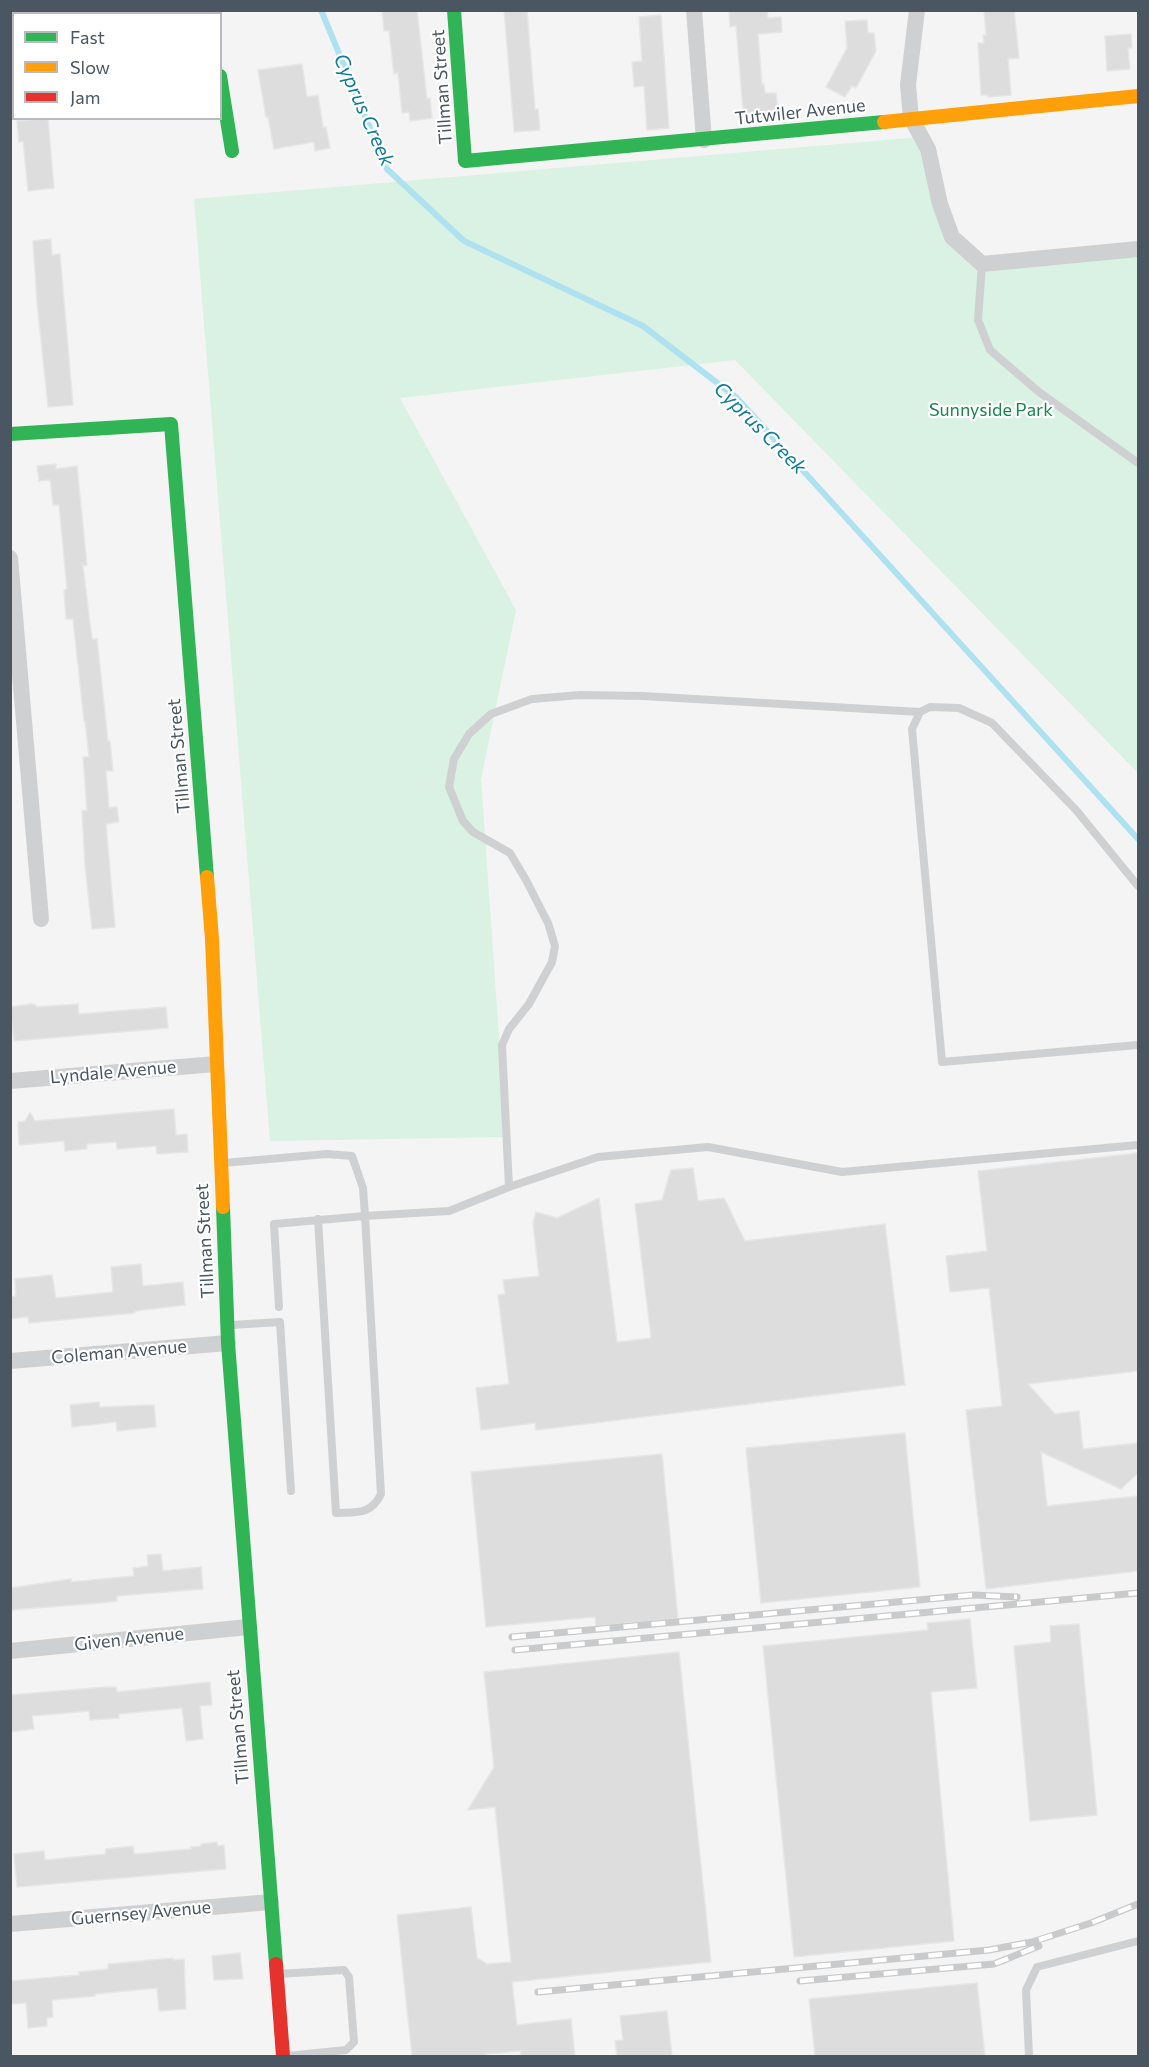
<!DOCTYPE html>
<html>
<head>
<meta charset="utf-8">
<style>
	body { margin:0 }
	#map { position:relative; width:1149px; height:2067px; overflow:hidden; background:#f4f4f4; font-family:Commissioner,sans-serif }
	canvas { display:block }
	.frame { position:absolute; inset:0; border:12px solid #4a5661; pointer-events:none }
	.legend { position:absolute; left:12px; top:12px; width:210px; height:108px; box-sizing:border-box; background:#fff; border:2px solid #b7bbc0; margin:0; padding:8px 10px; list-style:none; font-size:18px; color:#4a5661 }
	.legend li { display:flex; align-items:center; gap:12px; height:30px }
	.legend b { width:30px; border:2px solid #b7bbc0 }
</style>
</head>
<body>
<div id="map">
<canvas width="1149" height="2067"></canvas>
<div class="frame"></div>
<ul class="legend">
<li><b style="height:8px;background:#30b455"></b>Fast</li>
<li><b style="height:8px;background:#ff9f0a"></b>Slow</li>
<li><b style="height:8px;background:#e5322d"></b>Jam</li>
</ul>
</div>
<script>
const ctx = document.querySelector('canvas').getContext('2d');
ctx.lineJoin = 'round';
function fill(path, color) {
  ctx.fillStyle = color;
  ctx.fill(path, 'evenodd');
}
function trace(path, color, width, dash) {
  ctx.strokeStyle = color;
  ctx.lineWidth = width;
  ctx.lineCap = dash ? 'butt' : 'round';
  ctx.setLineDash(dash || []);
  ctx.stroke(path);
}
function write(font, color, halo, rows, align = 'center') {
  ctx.font = font + ' Commissioner,sans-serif';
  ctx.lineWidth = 4.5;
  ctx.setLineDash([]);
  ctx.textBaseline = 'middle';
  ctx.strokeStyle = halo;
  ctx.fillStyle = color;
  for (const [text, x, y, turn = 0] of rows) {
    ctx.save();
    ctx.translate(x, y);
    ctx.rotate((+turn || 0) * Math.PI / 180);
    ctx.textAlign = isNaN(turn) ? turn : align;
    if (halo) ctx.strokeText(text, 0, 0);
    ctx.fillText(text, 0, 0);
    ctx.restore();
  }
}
fill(new Path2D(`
	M921,137l31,100 29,27 157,-15v524l-403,-413 -335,38 116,212 -35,169 25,358 -236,4 -76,-942z`), '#d9f2e3');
trace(new Path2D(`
	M321,10l66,159 77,72 179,85 94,72 401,441`), '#aee2f0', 6);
const building = new Path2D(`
	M382,10h35l10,89 3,-1 2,20 -22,3 -1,-9 -7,1 -4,-40 -4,1 -5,-43h-5z
	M504,10h23l8,99h3l2,21 -26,2v-2z
	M767,10l1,8 13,-1 1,15 -24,2 4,51 2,-1 1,9h11l3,25 -35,4 -8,-96 -6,1 -1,-16z
	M984,10h30l5,48 -11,1 3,36 -23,2v-2h-7l-3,-52h6l-1,-8h3z
	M661,15l8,113 -22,2 -3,-44 -10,1 -2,-25 10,-1 -3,-44z
	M867,20l1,13h6l2,18 -20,37 -4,-2 -7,11 -19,-10 21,-39 -2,-27z
	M1131,34l1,14h-4l2,21 -23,2 -2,-35z
	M302,64l5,33 11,-2 5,32h3l4,21 -15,3 -1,-9 -40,7 -6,-32h-2l-8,-47z
	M48,118l6,70 -26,3 -5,-50 -4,1 -2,-21z
	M51,239l1,16 8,-1 13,151 -25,2 -11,-105 -4,-61z
	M56,464v5l21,-3 10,99 -4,1 9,73h5l11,102h2l3,30h-7l3,37 8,-1 2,15 -13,2 9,103 -23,2 -7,-63 -3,-55 5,-1 -4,-53h6l-4,-36h-1l-11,-102h-7l-2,-29 3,-1 -8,-84h-6l-3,-25 -11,1 -2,-15z
	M31,1004l5,1v2l42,-3 1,10 87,-7 2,21 -154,13 -4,-34z
	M174,1109l2,26 11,-1 1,18 -31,2 -1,-8 -39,3 -1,-7 -29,2v5l-22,2 -1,-10 -45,4 -1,-23 7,-1 5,-9 5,9z
	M1138,1153v218l-110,13 27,30 24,-3 4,38 55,-6v30l-17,16 -80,-37 6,54 91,-10v75l-152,18 -20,-179 36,-4 -13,-118 -39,4 -4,-36 41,-5 -9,-80z
	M693,1168l5,33 26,-3 21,43 140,-17 20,161 -369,45 -1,-7 -54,7 -5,-42 33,-4 -11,-89 7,-1 -2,-14 36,-4 -6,-53 3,-11 21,6 42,-20 18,144 34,-4 -16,-134 27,-4 9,-30z
	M141,1264l2,22 40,-4 2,23 -50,6v2l-95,9 -11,1 -1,-6 -18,2v-22l6,-1 -1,-17 37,-4 4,23 57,-6 -2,-25z
	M99,1402l1,5 54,-2 2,22 -39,4 -1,-9 -44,5 -2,-22z
	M905,1433l15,154 -159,16 -15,-155z
	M662,1454l16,165 -82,7 -1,-9 -109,10 -15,-155z
	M161,1554l2,17 38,-4 2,22 -86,7v5l-17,2 -90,7v-22l61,-9v3l63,-6 -1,-8 15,-2 -1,-11z
	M970,1619l7,69 -46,4 23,249 -160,16 -31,-311 165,-16 -1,-7z
	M1079,1624l18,191 -67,6 -16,-175 37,-4 -1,-16z
	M679,1652l32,310 -199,20 5,43 54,-6 4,37h-54l-1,-5 -34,3 1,2h-75l-15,-141 74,-8 6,51 10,6 24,-2 -16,-155 -27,3 26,-43 -10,-95z
	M210,1682l2,23 -12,1 3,33 -17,2 -4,-33 -63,6v4l-29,2 -1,-9 -57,5 2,13 -24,3v-37l95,-8h11l1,5z
	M217,1842l1,4 6,-1 2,24 -209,18 -3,-33 30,-3 1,9 60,-6 1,-5 27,-3 1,8 57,-5v-2l10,-1v-2z
	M240,1953l3,26 -29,1 -2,-24z
	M173,1958v2l11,-1 2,50 -27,2 -2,-23 -62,6v2l-43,4 1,17 -6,1v8l-19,2 -2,-25 -16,1v-23l69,-6v-3l29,-3v-5z
	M977,1983l8,73h-170l-6,-57z
	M667,2011l5,45h-55l-2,-15 8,-1 -3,-24z`);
fill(building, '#ddddde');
trace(building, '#e5e6e7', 1.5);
trace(new Path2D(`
	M982,264l-4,56 12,30 49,42 99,71
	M1138,886l-62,-76 -84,-87 -33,-15 -29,-1 -10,5 -8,17 30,333 196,-17
	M223,1163l104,-9 25,2 11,32 2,28 84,-5 60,-24 89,-30 110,-10 134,25 296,-27
	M509,1187l-7,-142 7,-16 20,-25 23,-42 3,-16 -7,-23 -22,-43 -16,-27 -37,-21 -10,-11 -14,-34 5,-28 15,-25 22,-20 41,-15 48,-4 63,1 277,16
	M279,1307l-5,-83 91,-8 16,278c-10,21 -24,18 -45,19l-18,-294
	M231,1325l49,-3 11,169
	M278,1974l66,-4 5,7 5,65 -8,8 -59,6
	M1029,2056l-3,-66 11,-23 101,-26`), '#ced0d2', 8);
trace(new Path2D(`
	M206,10l1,4
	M694,10l10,130
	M917,10l-9,75 3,33 17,31 12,55 12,33 30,27 156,-15
	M10,558l31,361
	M10,1081l206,-17
	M10,1361l218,-18
	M10,1651l238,-24
	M10,1924l261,-22`), '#ced0d2', 16);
trace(new Path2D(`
	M454,10l11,151 419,-39
	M220,76l12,75
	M10,434l161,-10 36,453
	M223,1207l5,136 48,621`), '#30b455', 14);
trace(new Path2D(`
	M884,122l254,-26
	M207,877l5,62 11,268`), '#ff9f0a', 14);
trace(new Path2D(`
	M276,1964l7,92`), '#e5322d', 14);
const rail = new Path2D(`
	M512,1637l461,-42 44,2
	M515,1650l623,-57
	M800,1981l194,-17 45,-18
	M538,1992l451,-42 43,-8 59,-19 47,-19`);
trace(rail, '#c9cacc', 7);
trace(rail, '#fff', 4.5, [14]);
write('18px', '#4a5661', '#fff', [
	["Tillman Street",442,87,-94],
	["Tutwiler Avenue",800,112,-6],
	["Tillman Street",179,756,-95],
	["Lyndale Avenue",113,1072,-5],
	["Tillman Street",205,1241,-93],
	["Coleman Avenue",119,1352,-5],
	["Given Avenue",129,1639,-6],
	["Tillman Street",238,1727,-95],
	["Guernsey Avenue",141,1913,-5]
]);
write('18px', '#17864f', '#fff', [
	["Sunnyside Park",991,410]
]);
write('italic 20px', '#0c7c9b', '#fff', [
	["Cyprus Creek",364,110,66],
	["Cyprus Creek",760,428,45]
]);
</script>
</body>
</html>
